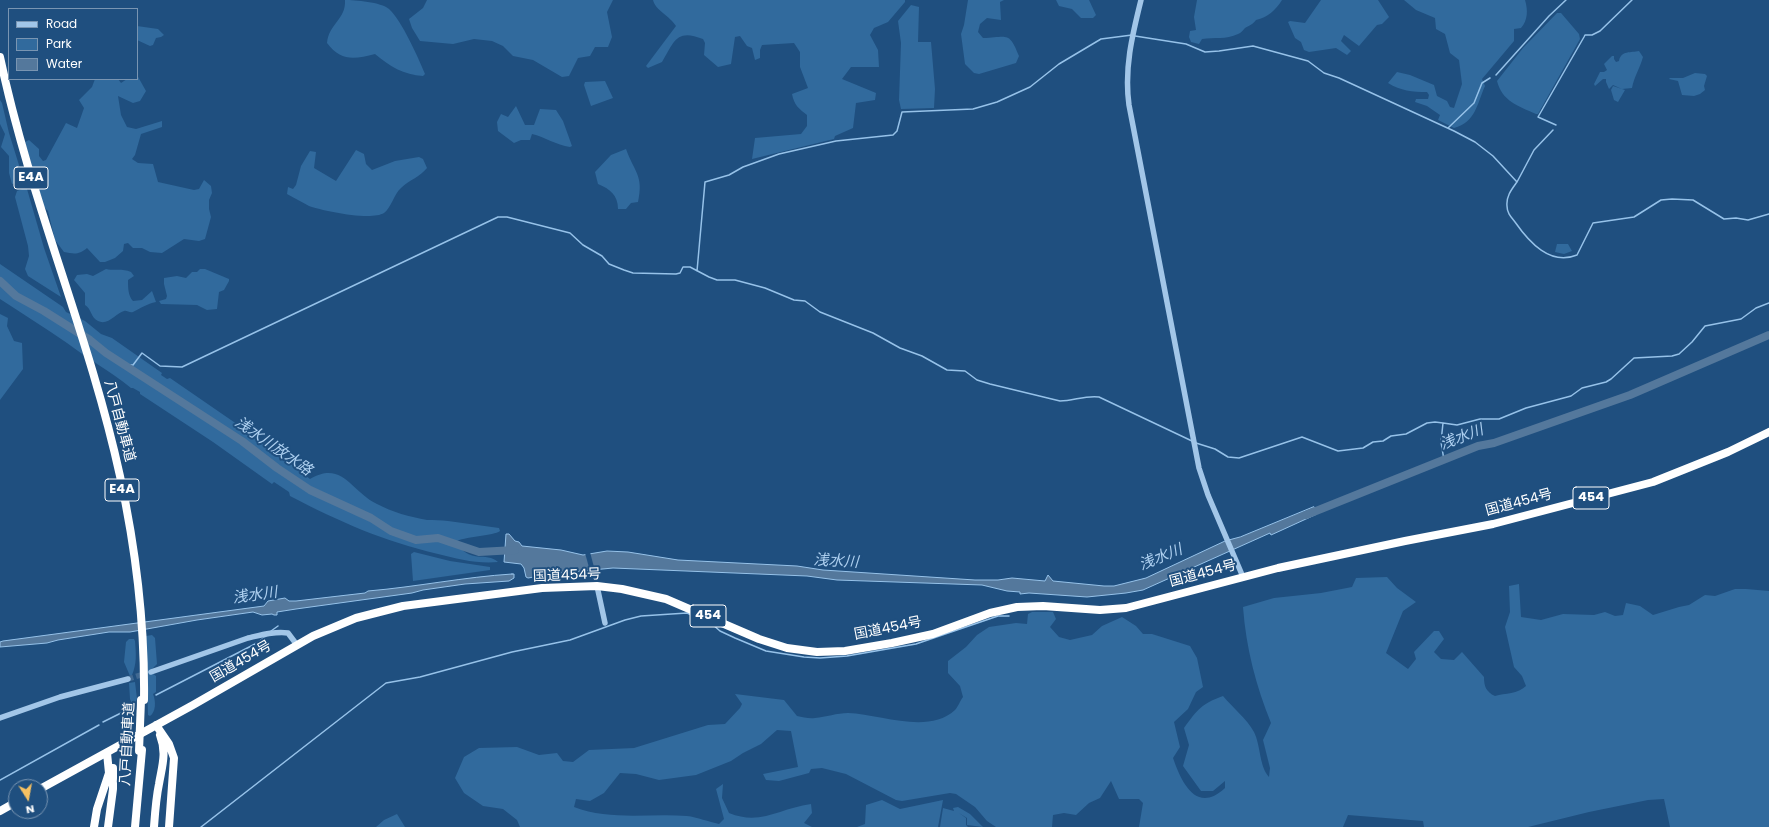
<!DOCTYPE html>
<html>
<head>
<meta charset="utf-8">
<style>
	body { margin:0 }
	#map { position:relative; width:1769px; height:827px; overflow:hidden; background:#1f4f7f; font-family:Poppins,sans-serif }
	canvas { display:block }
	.legend { position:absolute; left:8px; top:8px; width:130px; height:72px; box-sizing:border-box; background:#1f4f7f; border:1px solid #7995b2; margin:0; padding:5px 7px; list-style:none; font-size:12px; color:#fff }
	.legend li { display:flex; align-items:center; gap:8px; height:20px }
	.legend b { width:20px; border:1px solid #7995b2 }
	.north { position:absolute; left:8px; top:779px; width:40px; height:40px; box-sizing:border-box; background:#1f4f7f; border:1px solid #7995b2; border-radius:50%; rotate:169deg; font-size:11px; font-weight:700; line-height:16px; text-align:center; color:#fff }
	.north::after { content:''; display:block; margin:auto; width:14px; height:18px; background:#f6c162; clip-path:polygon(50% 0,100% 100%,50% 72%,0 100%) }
</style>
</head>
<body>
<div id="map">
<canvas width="1769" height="827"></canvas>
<ul class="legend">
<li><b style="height:5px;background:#a2c6e8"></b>Road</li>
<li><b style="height:11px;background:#316a9d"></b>Park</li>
<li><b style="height:11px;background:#54789c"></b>Water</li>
</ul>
<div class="north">N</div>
</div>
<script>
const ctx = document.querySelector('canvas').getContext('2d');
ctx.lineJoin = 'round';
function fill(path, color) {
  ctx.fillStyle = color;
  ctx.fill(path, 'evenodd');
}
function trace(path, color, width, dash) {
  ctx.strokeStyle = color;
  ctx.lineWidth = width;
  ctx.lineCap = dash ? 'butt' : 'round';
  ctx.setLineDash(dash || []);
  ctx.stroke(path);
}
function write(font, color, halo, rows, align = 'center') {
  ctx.font = font + ' Poppins,"Noto Sans JP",sans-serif';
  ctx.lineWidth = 4;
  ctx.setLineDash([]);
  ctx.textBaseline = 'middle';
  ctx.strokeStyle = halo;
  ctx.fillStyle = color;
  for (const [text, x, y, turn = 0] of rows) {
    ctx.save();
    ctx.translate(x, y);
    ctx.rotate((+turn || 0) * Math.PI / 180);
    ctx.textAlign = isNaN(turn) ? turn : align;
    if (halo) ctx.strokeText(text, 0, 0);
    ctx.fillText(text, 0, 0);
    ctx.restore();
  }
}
fill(new Path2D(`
	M345,0c10,0 36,2 44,9 13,12 29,48 36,65l-2,2c-19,-1 -34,-10 -48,-22 -20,5 -34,8 -48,-11 2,-20 19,-23 18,-43z
	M427,0h186l-6,12 5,25 -4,10h-13l-5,9 -12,2 -9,18 -7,1 -29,-17 -20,-4 -10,-10 -11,-5 -18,-2 -21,5 -33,-3 -8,-13 -3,-9 14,-11z
	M653,0h252v2l-17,20 -14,6 -4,7 8,15 1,17h-28l-9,12 34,14 -1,7 -19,3 -3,25 -18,8 -1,3 -82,20 3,-21 46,-4 6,-8v-11c-8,-6 -13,-10 -15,-21l16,-6 -8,-21v-15l-6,-9 -32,2 -2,5v8l-5,2 -3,-12 -5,-2 -7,-10 -5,1 -4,27 -13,3 -14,-12 1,-12 -2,-4c-27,-11 -29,3 -41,23l-14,6 -2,-2 30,-40c-6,-10 -21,-16 -23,-26z
	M968,0h36l-4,2 1,18 -14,-2 -7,6 -2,8 5,6c25,-1 26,-7 36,18l-3,7 -37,11 -5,-1 -9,-9 -4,-30 3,-9z
	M1056,0h33l7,15 -3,3h-12l-9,-9 -13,-3z
	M1197,0h85c-7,11 -14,17 -26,20 -4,5 -6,5 -11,8 -2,2 -4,5 -7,6 -12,6 -24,3 -36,5l-3,5 -8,-2 -2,-5 1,-6 6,-1 -2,-13z
	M1321,0h57l11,17 -7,7 -5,1 -18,21 -15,-11 -3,6 10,10 -4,4 -11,-7 -27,4 -5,-2 -3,-8 -6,-4 -7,-16 2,-1 15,2z
	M1404,0h121c3,10 3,20 -4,28l-7,1v12l-32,38 3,7c-8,18 -9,36 -31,42l-16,-8 2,-5 -13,-9 -12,-4 1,-3h12l1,-4 -2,-3c-15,0 -26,-1 -39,-9l9,-11 13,3 24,10 3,11 10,5 3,6 4,1 8,-24 -3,-24 -9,-7 -5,-19 -9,-5 -1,-11 -19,-8z
	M911,5l8,2 -1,35h13l4,47 -1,19 -33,1 -2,-9 2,-57 -3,-22z
	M1557,13h4l18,21 1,5 -42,75h-2c-18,-8 -34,-13 -39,-33l26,-33z
	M137,26l21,3 6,6 -3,2 -5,1 -3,7 -3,1 -13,-6z
	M1639,51l4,6c-3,11 -9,20 -11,31l-10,1 -9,-4 -4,4 -3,-7v-3h-3l-8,7 -1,-2 6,-12h4l3,-2 -3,-6 8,-8h2v3l2,3 3,-1c2,-11 12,-8 20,-10z
	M1695,73l10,1 2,2 -3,10 1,4 -5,4 -6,2 -12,-1 -4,-14 -9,-2 1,-1h13z
	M137,75l9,16 -6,10 -7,2 -15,-7 3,19 6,12 9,2 26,-8v6l-21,7 -6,21 -3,4 6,4 15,1 5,18 36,8 5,-1 5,-9 7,6 1,7 -3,7v9l2,8 -6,22 -6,2 -15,-2 -22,14 -12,-1 -8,-4h-9l-5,-5 -4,1 -1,7 -8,7 -10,4h-5l-13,-14c-8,7 -13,6 -23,4l-9,-12 -7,-29 -4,-4 -19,-65 4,-2 10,9v7l4,5 3,-1 20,-37 11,5 7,-20 -5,-8 13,-13 3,-8h23l3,4 6,-4h10z
	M605,81l8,17 -22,8 -7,-21 1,-3z
	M1613,86l12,4 -7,12 -4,-2 -3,-10z
	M0,100l2,3 7,30 14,45 -4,4 -7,2 -3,-11v-17l-8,-9 4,-13 -5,-10z
	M516,106l9,19h9l6,-16 16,1 7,11 9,25 -2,1c-14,-2 -25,-10 -38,-13l-2,6h-9l-7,3 -16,-12 -1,-9 4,-8 7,3z
	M626,149c8,23 18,26 12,53l-7,1 -5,6h-8c0,-14 -8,-20 -20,-25l-3,-12 16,-17z
	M356,150l8,4 2,10 6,6 23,-9 24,-4 4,2 4,9c-7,9 -18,12 -26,20 -7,6 -10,20 -17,25 -13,8 -61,-2 -75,-7 -7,-4 -15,-8 -22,-12l1,-7 5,2 3,-4 5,-19 9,-15 6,1 -2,16 22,13z
	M22,189h5l17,59 17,49 -33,-21 -3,-7 4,-13 -1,-10 -13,-49 2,-6z
	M1557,244h11l4,7 -8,3 -9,-2z
	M0,264l63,43 3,5 19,9 16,13 11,4 50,35 -1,2 6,4 3,-1 135,93 -3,2 8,6c33,-19 41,13 67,25 15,8 33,13 50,16 7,0 14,0 21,1 17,2 34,5 51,7l1,3c-7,5 -32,5 -43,10 10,24 30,10 41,21 -20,2 -41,-3 -60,-8 -55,-13 -98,-32 -148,-58l-1,-4 -15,-10 -2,2 -59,-42 -73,-48v-2l-7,-4h-2c-21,-17 -43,-29 -64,-45 -22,-15 -45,-30 -67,-44z
	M106,269c9,2 16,-1 25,3l3,4 -6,4c0,7 0,16 5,21l9,-1 10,-9 4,11c-9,2 -15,6 -23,10 -4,1 -6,-2 -9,-1 -8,2 -16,15 -26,10 -7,-3 -7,-13 -13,-16v-12l-11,-13 3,-5 10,-1 6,2z
	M200,269h5l24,10v2l-5,9 -5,2 -2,17 -10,1 -10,-5 -36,-1 -2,-3 7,-2 1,-3 -3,-12v-6l13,-2 9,2 6,-6h5z
	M0,314l8,4 -1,8 7,15 8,2 1,26 -23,31z
	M414,552l36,9 40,6v3l-77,11 -2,-27z
	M1387,577l10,11 19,14 -13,9 -17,42 22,16 8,-10 -2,-7 20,-21h5l5,8 -10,13 7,7 13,1 8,-8 22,25c0,9 2,15 11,19 10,-3 23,-2 31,-10l-4,-10 -8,-9 -9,-40 5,-15 -1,-26 10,-2 2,33 20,3 22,-6 31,1 11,-3 10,4 8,-1 3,-12 14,3 13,9 26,-8 10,-2 16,-10 10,1 20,-7h11l23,2v236h-99l-6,-28 -16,1 -59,12 -61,15h-104l-1,-6 -75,-6 -5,12h-204l4,-24 -4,-4h-20l-8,-18 -11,17 -11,5 -13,12 -12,-2 -11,2 -1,12h-56l-9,-6 -12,-14 -19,-13 -6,-1 -48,8 -6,-1 -50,-26 -24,-6 -11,1 -2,4 -30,8 -13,-1 -3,-6 35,-7 -7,-36 -14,-1 -16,14 -18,9 -12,8 -35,14 -37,5 -23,-6 -16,-1 -16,20 -14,8 -14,-2 -2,8c36,14 76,6 113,9 10,1 22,6 32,8l5,-5 -8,-30 7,-5 -1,14 7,15c32,13 51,-5 82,-9l1,9 -8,10 8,4h-292l-3,-7 -14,-11 -20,-3 -19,-13 -9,-15 9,-21 15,-9 38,-1 22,8 18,-2 6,8 10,1 16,-12 45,-2 74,-23 17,-1 15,-16 2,-4 -7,-10 49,6 13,16c6,1 12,3 18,2 11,-1 22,-5 33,-5 32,1 80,22 107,-3 3,-3 5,-9 8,-13l-3,-11 -12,-13v-12l18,-14 11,-12 12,-8 27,-4 11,1 1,-10 4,-2h21l3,7 -6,8 9,10 11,3 22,-5 10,-9 20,-9 14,9 7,8h9l38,12 7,12 6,29 -7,5 -8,17 -14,13 6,25 -7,11c9,26 24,56 52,30v-7l-12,10h-12l-18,-25 6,-21 -5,-17c14,-19 17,-24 39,-32 10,12 24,23 31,36 7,14 5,34 15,45l1,-9 -7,-28 8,-17c-15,-37 -25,-75 -28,-116l31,-9 47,-5 31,-6 4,-9z
	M152,635l3,3 2,26 -5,5v4l4,3v16l-3,2c3,7 3,18 -3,22l-2,-1 -2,-79z
	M129,639h5l1,2c1,13 2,22 -3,34l-2,1 -6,-14 2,-20z
	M135,682l2,17 -2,4 -3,1 -2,-5 -1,-16z
	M882,800l18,9 43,-9 -5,27h-81l8,-3 1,-19z
	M958,807l12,7 13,13 -16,-2v-7l-8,-5 7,5v7l2,2h-28l3,-19 11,3 -1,-3z
	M397,814l8,13h-29l8,-7z`), '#316a9d');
const water = new Path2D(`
	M1314,507l3,7 -46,21 -1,-2 -127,57 -17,3 -39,4 -58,-4 -9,1v-2l-13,-1 -25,-6 -145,-5 -30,-4 -194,-8 -62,6 -23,4 -2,-1 -2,-9 -3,-4 -17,-2 2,-28h3l6,7 4,1 3,4 39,4 22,5 24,-4 21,1 50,8 119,6 26,4 152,10h23l14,-2 33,3 3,-6 5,6 51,5h10l32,-8 79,-37 15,-4z
	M512,574h2v4l-5,3 -44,3 -42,6 -11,3 -116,16 -19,3v3h-3l-2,-1 -10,1 -9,-3 -56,8 -67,12h-21l-51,8 -11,3 -47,4v-5l3,-1 246,-33 15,-2 4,-5 17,-3 4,3h7l69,-8 3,-2c48,-4 96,-14 144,-17z`);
fill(water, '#54789c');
trace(water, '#96c2e9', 1);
fill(new Path2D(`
	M590,552l5,19h-5l-5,-18z`), '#1f4f7f');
trace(new Path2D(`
	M1135,36l51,8 19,8 14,-1 34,-5 55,15 16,12 15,5 115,53 21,11 18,14 24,26c-5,7 -11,14 -10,24 0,7 4,11 8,16 14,20 35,44 62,33l16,-32 41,-6 27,-17 11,-1 21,1 31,19 12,-1 12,2 21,-6
	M1496,75l53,-59 17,-16
	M1556,125l-18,-8 46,-80 1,-2h7l8,-4 32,-31
	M1448,128l26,-25 8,-20 8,-5
	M1517,182l17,-32 19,-20
	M697,271l8,-89 24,-7 14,-8 36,-13 57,-13 57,-6 4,-4 5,-19 71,-3 24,-7 33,-15 29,-23 42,-25 31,-4
	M125,365h8l9,-12 18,13 22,1 316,-150h9l63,16 13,12 19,11 7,8 15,6 9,3 43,1 4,-1 3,-6h7l19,10 8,3h18l30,8 29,12 11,1 15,11 53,21 27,15 22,8 25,14 18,1 12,9 13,4 70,17c13,0 26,-6 39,-4l93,44
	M1196,443l19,6 13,8 11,1 63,-21 36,14 25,-3 10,-6 10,-1 8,-5 15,-2 21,-11 8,-1 8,1
	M1444,460l-3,-18 2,-19 14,2 23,-6h19l27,-11 45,-12 11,-8 24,-6 5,-3 23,-21 38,-2 7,-2 13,-12 13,-16 36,-7 15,-11 13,-5
	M271,631l7,-5
	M156,695l101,-52 9,-7
	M103,722l26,-13
	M0,780l99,-55
	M201,827l185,-144 34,-6 92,-25 58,-12 55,-20 16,-4 46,-3 25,11 8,7 15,7 31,13 38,6 16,1 27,-2 69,-12 82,-28h11`), '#96c2e9', 1.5);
trace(new Path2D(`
	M0,281l16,15 28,15 46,29 16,13 136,88 35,27 33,22 61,28 20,13 25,9 22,-2 41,14 36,-2
	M1306,515l172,-69 16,-3 136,-48 139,-60`), '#54789c', 8);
trace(new Path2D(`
	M128,679l19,-6`), '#416992', 5.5, [5.5, 3]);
trace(new Path2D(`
	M1141,0c-9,36 -17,69 -12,105l70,363 9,27 35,82
	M597,586l8,37
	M151,672l97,-34c13,-3 27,-7 40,-5l9,12
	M0,718l60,-21 68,-18`), '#a2c6e8', 5.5);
trace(new Path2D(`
	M0,57c30,143 89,277 120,419 16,74 25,149 24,224
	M156,725l13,19 5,14 -5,69
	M40,789l153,-84 120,-69 43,-18 47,-12 139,-18 55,-2 25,3 44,10 93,40 28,9 30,4 28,-1 47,-8 41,-9 57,-21 27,-6 26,-1 57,4 26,-2 152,-40 127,-27 88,-17 160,-42 75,-30 41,-20
	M0,811l16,-9
	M94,827l3,-18 12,-36 -2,-20
	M108,827l5,-38v-21
	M135,827l7,-77
	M154,827c1,-14 2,-29 5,-43 3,-18 8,-31 1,-49`), '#fff', 8);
trace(new Path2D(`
	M139,751l2,-51`), '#fff', 8);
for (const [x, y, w] of [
	[31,178,34],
	[122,490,34],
	[1591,498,36],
	[708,616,36]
]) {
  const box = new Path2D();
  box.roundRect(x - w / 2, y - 11, w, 22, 3);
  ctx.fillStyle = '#1f4f7f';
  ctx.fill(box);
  trace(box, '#fff', 1);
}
write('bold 13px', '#fff', null, [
	["E4A",31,178],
	["E4A",122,490],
	["454",1591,498],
	["454",708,616]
]);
write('14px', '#fff', '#1f4f7f', [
	["八戸自動車道",119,421,75],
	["国道454号",1519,503,-15],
	["国道454号",1203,574,-15],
	["国道454号",567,576,-2],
	["国道454号",888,629,-11],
	["国道454号",241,662,-30],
	["八戸自動車道",128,744,-87]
]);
write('italic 15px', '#aed0f0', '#1f4f7f', [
	["浅水川",1462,438,-21],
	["浅水川放水路",273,447,35],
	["浅水川",1161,558,-22],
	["浅水川",836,562,3],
	["浅水川",255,596,-8]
]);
</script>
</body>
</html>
